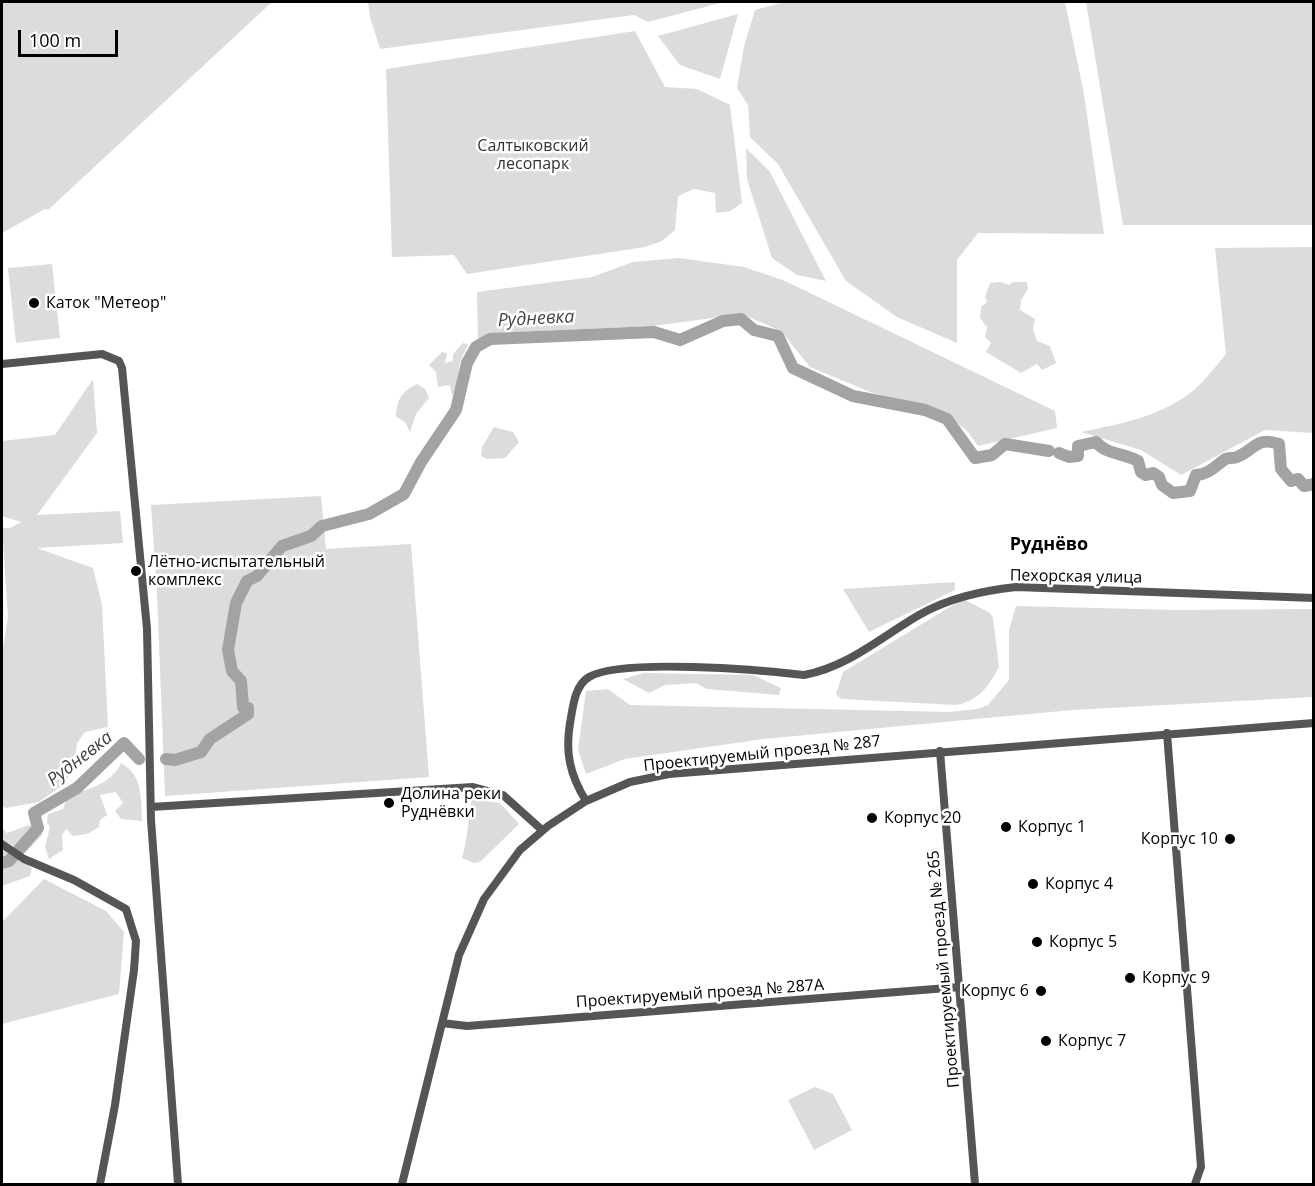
<!DOCTYPE html>
<html>
<head>
<meta charset="utf-8">
<style>
	body { margin:0 }
	#map { position:relative; width:1315px; height:1186px; overflow:hidden; background:#fff; font-family:"Open Sans",sans-serif }
	canvas { display:block }
	.frame { position:absolute; inset:0; border:3px solid #000; pointer-events:none }
	.scale { position:absolute; left:18px; top:30px; width:100px; height:27px; box-sizing:border-box; border:3px solid #000; border-top:0; padding-left:8px; font-size:18px; line-height:21px; white-space:nowrap; color:#000; -webkit-text-stroke:4px #fff; paint-order:stroke }
</style>
</head>
<body>
<div id="map">
<canvas width="1315" height="1186"></canvas>
<div class="frame"></div>
<div class="scale">100 m</div>
</div>
<script>
const ctx = document.querySelector('canvas').getContext('2d');
ctx.lineJoin = 'round';
function fill(path, color) {
  ctx.fillStyle = color;
  ctx.fill(path, 'evenodd');
}
function trace(path, color, width, dash) {
  ctx.strokeStyle = color;
  ctx.lineWidth = width;
  ctx.lineCap = dash ? 'butt' : 'round';
  ctx.setLineDash(dash || []);
  ctx.stroke(path);
}
function write(font, color, halo, rows, align = 'center') {
  ctx.font = font + ' "Open Sans",sans-serif';
  ctx.lineWidth = 5;
  ctx.setLineDash([]);
  ctx.textBaseline = 'middle';
  ctx.strokeStyle = halo;
  ctx.fillStyle = color;
  for (const [text, x, y, turn = 0] of rows) {
    ctx.save();
    ctx.translate(x, y);
    ctx.rotate((+turn || 0) * Math.PI / 180);
    ctx.textAlign = isNaN(turn) ? turn : align;
    if (halo) ctx.strokeText(text, 0, 0);
    ctx.fillText(text, 0, 0);
    ctx.restore();
  }
}
fill(new Path2D(`
	M2,2h270l-224,208 -3,-1 -43,24z
	M368,2h356l-76,20 -14,-7 -254,34 -10,-32z
	M784,2h281l19,92 20,140 -126,-1 -21,27v83l-60,-26 -51,-36 -68,-117 -28,-27 -2,-32 -11,-17 7,-42 11,-36z
	M1086,2h227v223h-190z
	M738,14l-18,65 -40,-14 -22,-29z
	M635,31l30,56 32,2 33,16 12,98 -12,8 -14,2 -1,-20 -21,-4 -16,7 -3,34 -13,11 -17,6 -178,27 -13,-19 -62,2 -6,-188z
	M746,148l24,24 56,109 -29,-6 -25,-17 -25,-79z
	M1313,247v186l-48,-3 -84,45 -40,-25 -60,-18c39,-8 83,-16 114,-43 11,-10 21,-23 31,-35l-11,-106z
	M679,258l65,9 39,13 272,131 2,17 -79,18 -10,-14 -22,-19 -76,-21 -60,-25 -29,-36 -39,-17 -88,12 -140,6 -36,6 -1,-46 115,-15 41,-15z
	M52,264l8,74 -44,5 -8,-75z
	M1001,282l8,3 4,-3h14l1,7 -7,11 -1,10 15,9 -2,10 4,12 13,5 6,17 -14,7 -5,-6 -16,9 -35,-21 5,-9 -6,-6 2,-10 -7,-9 1,-11 6,-5 -2,-5 5,-14z
	M463,343l5,1 -8,18 -4,27 -4,7 -2,-11 -12,2 -2,-15 -7,-7 13,-13 5,1 -2,10 8,-2v-7z
	M93,379l4,54 -60,82 83,-4 3,32 -86,5 56,20 9,37 6,122 -23,5 -8,11 -3,24 -11,18 -24,17 -33,6 -4,-2v-152l6,-38 -6,-88h8l11,-6 -19,-6v-75l53,-6z
	M417,384l8,5 4,9 -13,16 -6,18 -5,-10 -9,-5c1,-18 5,-25 21,-33z
	M494,427l19,5 6,10 -14,16 -18,1 -6,-3 1,-9z
	M321,496l5,53 85,-5 18,233 -264,19 -8,-203 -6,-88z
	M955,582v8l-86,42 -26,-43z
	M963,599l27,14 3,5 6,49c-11,20 -20,33 -42,38l-116,-6 -5,-5 7,-22z
	M1016,606l160,4 137,-1v88l-241,13 -309,29 -138,20 -39,15 -8,-24 8,-59 22,-2 22,16 320,7 27,-3 11,-4 21,-25v-50z
	M644,673l109,2 28,13 -2,7 -72,-6 -11,-6 -31,2 -16,8 -26,-14z
	M121,763c22,12 20,36 21,58l-21,-2 -6,-8 8,-8 -7,-11 -16,3 7,20 -7,5 -1,7 -12,7 -14,2 -7,-7 -4,6 1,15 -14,9 -4,-12 5,-20 -3,-4 1,-9 15,-5 3,-9c6,-2 10,-8 17,-9 14,-4 32,-13 38,-28z
	M472,798l28,5 19,21 -39,38 -6,1 -12,-5c6,-20 6,-40 10,-60z
	M29,825l14,9 -18,19 -23,-14v-11l5,5z
	M2,848l30,20 -2,8 -28,10z
	M44,879l62,32 18,21 -5,62 -117,30v-102z
	M815,1087l18,7 19,36 -38,20 -26,-50z`), '#dcdcdc');
trace(new Path2D(`
	M1059,453l10,4 9,-1v-10l18,-4c11,13 28,11 42,19l3,11 5,3 7,-2 6,4 3,8 11,8 17,-2 6,-16c13,-1 17,-7 28,-15 4,-3 9,-1 13,-3 18,-7 19,-21 42,-13l2,25 10,12 7,-2 6,7 10,-2
	M166,759l9,1 26,-8 9,-13 38,-25v-6l-5,-1 -2,-26 -9,-10 -4,-21 8,-47 11,-22 10,-5 25,-30 29,-10 11,-10 47,-12 35,-20 17,-32 35,-52 11,-47 9,-16 14,-8 164,-7 26,8 43,-19 18,-2 13,11 24,6 15,32 60,28 72,14 22,9 28,39 17,-3 13,-11 44,7
	M2,863l7,-2 29,-33 -4,-15 43,-25 47,-45 15,16`), '#a3a3a3', 12);
trace(new Path2D(`
	M2,364l100,-10 17,7 3,7 25,261 4,191 27,364
	M1167,733l34,434 -6,17
	M940,751l35,433
	M586,801c-16,-26 -21,-48 -16,-78 3,-15 4,-37 19,-46 32,-19 173,-7 215,-2 44,-8 77,-38 115,-60 30,-17 62,-24 97,-28l298,11
	M151,807l322,-20 30,8 39,35
	M2,844l22,15 50,21 52,29 10,32 -2,29 -19,135 -15,79
	M442,1023l25,3 493,-39
	M402,1184l57,-229 25,-56 36,-49 28,-24 38,-25 44,-19 39,-8 645,-51`), '#555', 8);
for (const [x, y, r, color] of [
	[34,303,6,"#000"],
	[136,571,6,"#000"],
	[389,803,6,"#000"],
	[872,818,6,"#000"],
	[1006,827,6,"#000"],
	[1230,839,6,"#000"],
	[1033,884,6,"#000"],
	[1037,942,6,"#000"],
	[1130,978,6,"#000"],
	[1041,991,6,"#000"],
	[1046,1041,6,"#000"]
]) {
  const dot = new Path2D();
  dot.arc(x, y, r, 0, 2 * Math.PI);
  ctx.fillStyle = color;
  ctx.fill(dot);
  trace(dot, '#fff', 2);
}
write('16px', '#333', '#fff', [
	["Салтыковский",533,146],
	["лесопарк",533,164]
]);
write('16px', '#000', '#fff', [
	["Каток \"Метеор\"",46,303],
	["Лётно-испытательный",148,562],
	["комплекс",148,580],
	["Долина реки",401,794],
	["Руднёвки",401,812],
	["Корпус 20",884,818],
	["Корпус 1",1018,827],
	["Корпус 10",1218,839,"right"],
	["Корпус 4",1045,884],
	["Корпус 5",1049,942],
	["Корпус 9",1142,978],
	["Корпус 6",1029,991,"right"],
	["Корпус 7",1058,1041]
], 'left');
write('16px', '#000', '#fff', [
	["Пехорская улица",1076,577,1],
	["Проектируемый проезд № 287",762,754,-6],
	["Проектируемый проезд № 265",944,969,-95],
	["Проектируемый проезд № 287А",700,994,-4]
]);
write('italic 18px', '#444', '#fff', [
	["Рудневка",536,319,-3],
	["Рудневка",80,759,-38]
]);
write('bold 18px', '#000', '#fff', [
	["Руднёво",1049,545]
]);
</script>
</body>
</html>
